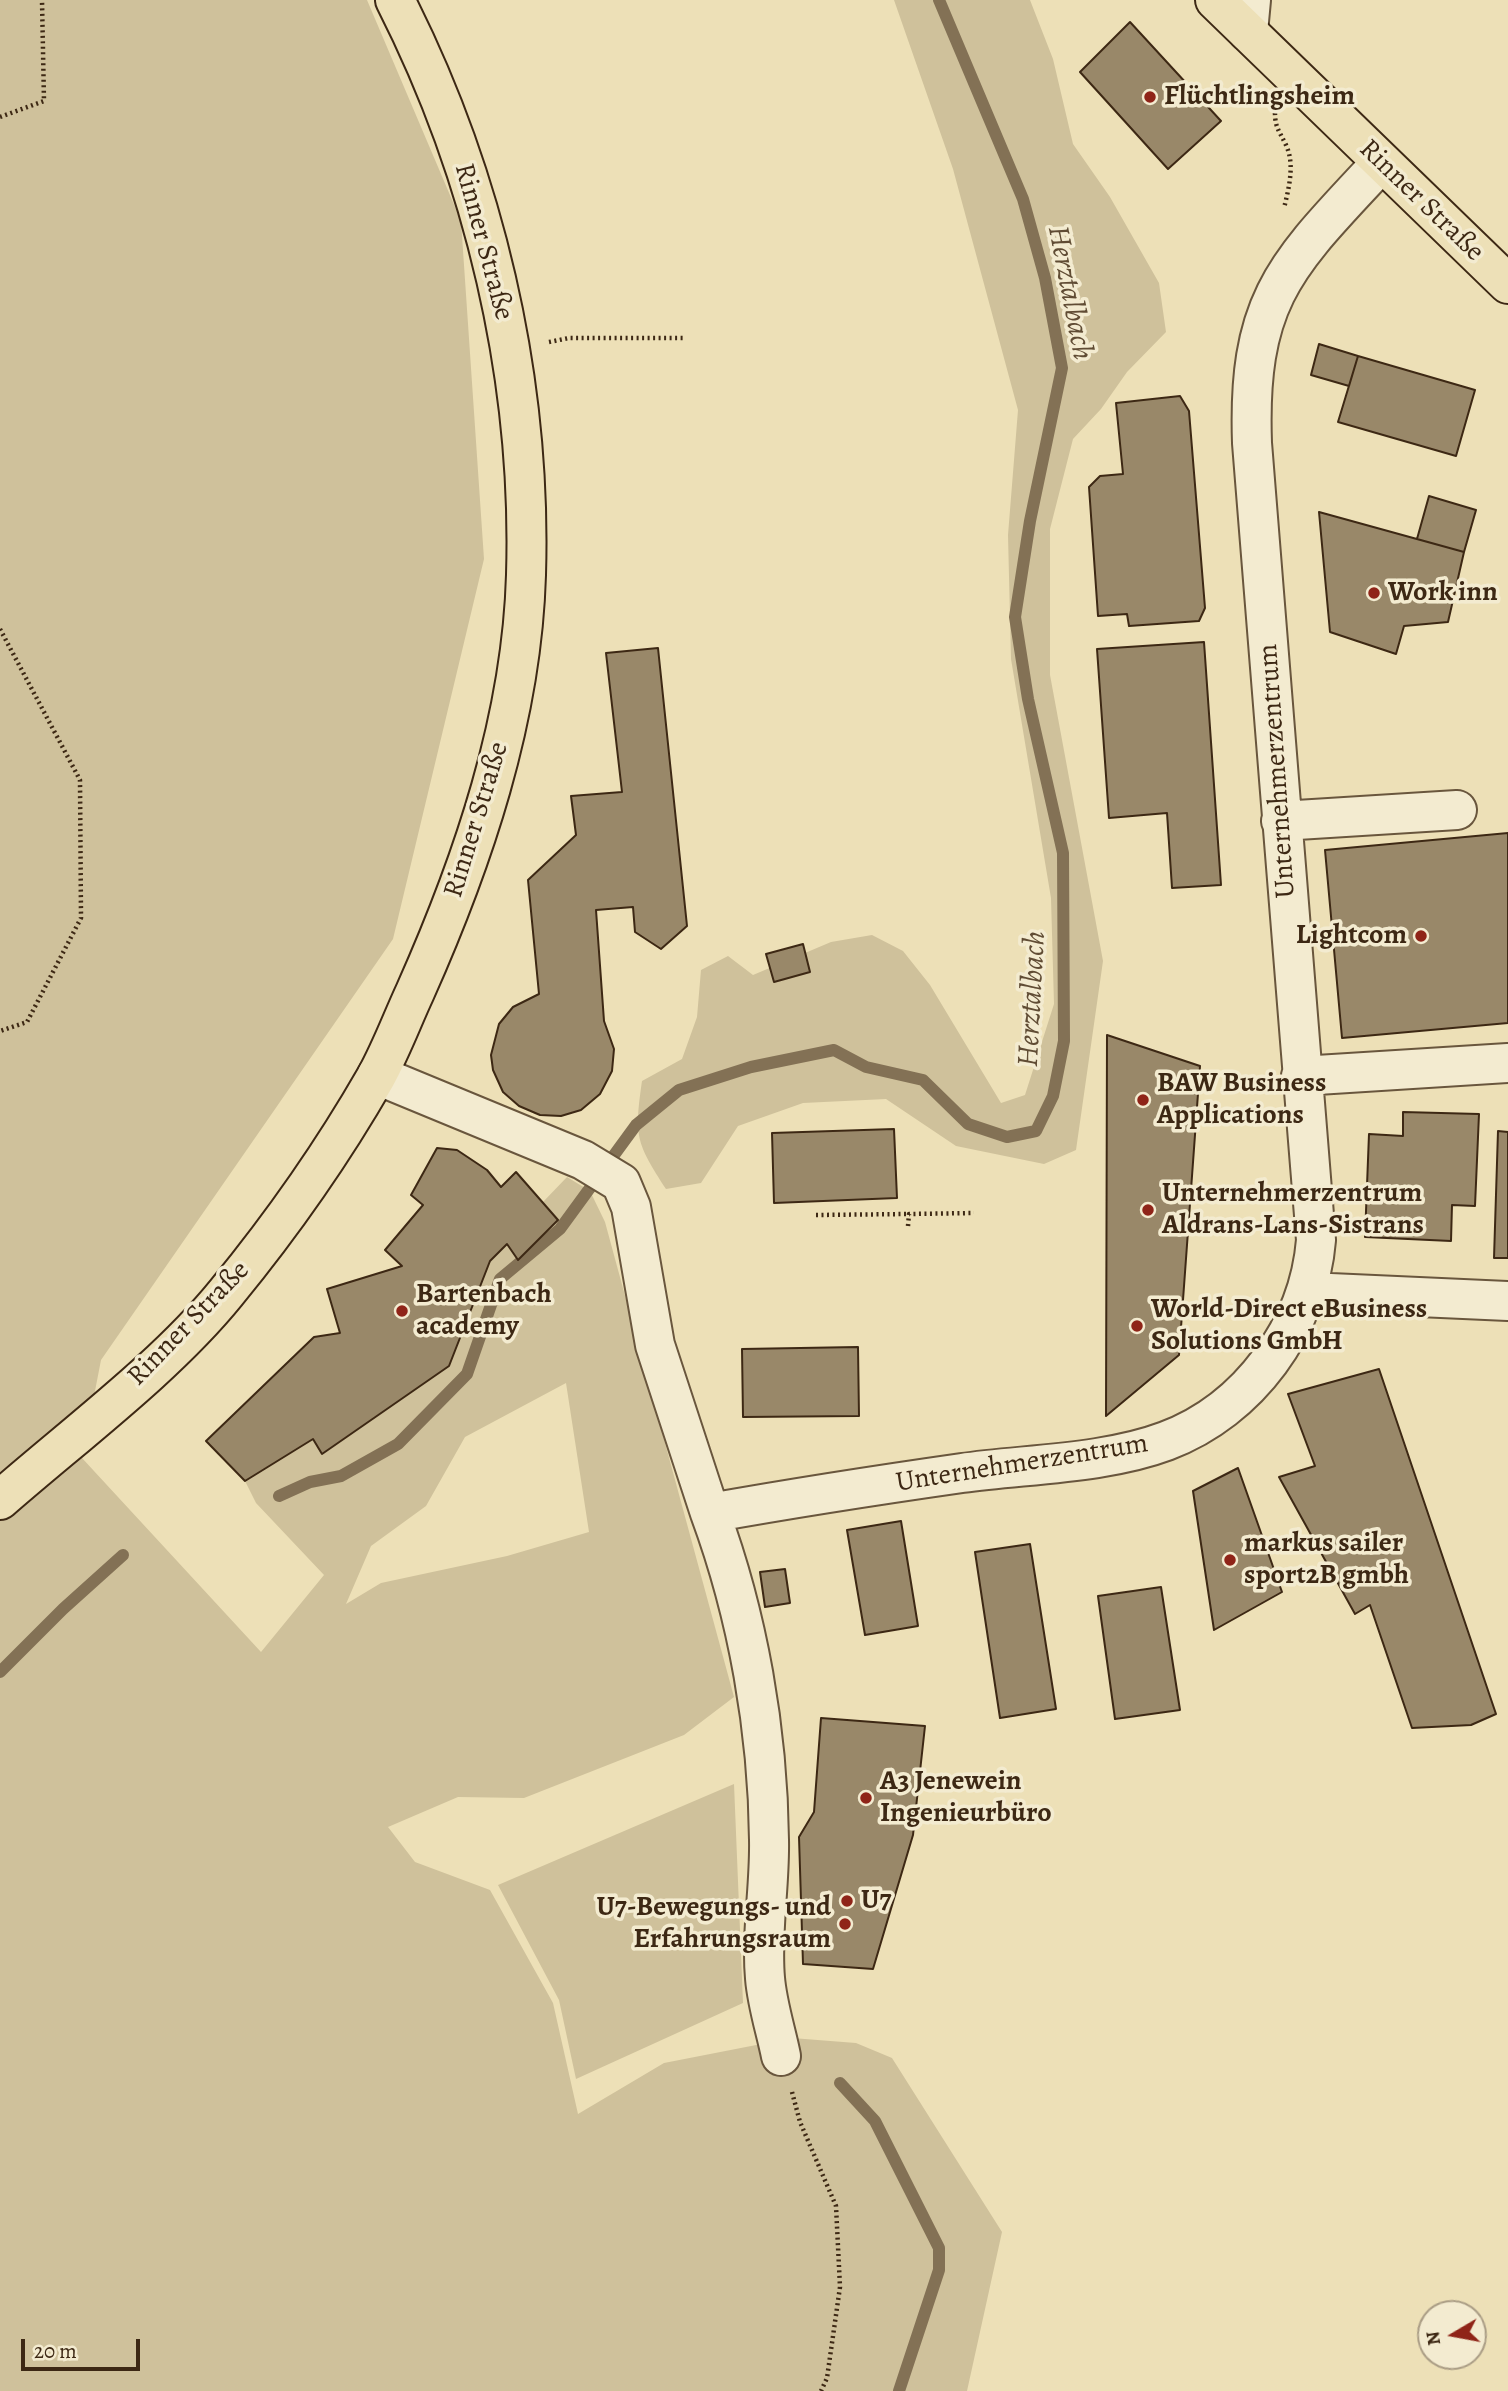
<!DOCTYPE html>
<html>
<head>
<meta charset="utf-8">
<style>
	body { margin:0 }
	#map { position:relative; width:1508px; height:2391px; overflow:hidden; background:#ede0b7; font-family:Alegreya,serif }
	canvas { display:block }
	.north { position:absolute; left:1417px; top:2300px; width:70px; height:70px; box-sizing:border-box; background:#f3ebd0; border:2px solid #aa9d85; border-radius:50%; rotate:260deg; font-size:19px; font-weight:700; line-height:28px; text-align:center; color:#3d2814 }
	.north::after { content:''; display:block; margin:auto; width:24px; height:32px; background:#8f2418; clip-path:polygon(50% 0,100% 100%,50% 72%,0 100%) }
	.scale { position:absolute; left:21px; top:2339px; width:119px; height:32px; box-sizing:border-box; border:4px solid #3d2814; border-top:0; padding-left:9px; font-size:21px; line-height:24px; white-space:nowrap; color:#3d2814; -webkit-text-stroke:5px #f3ebd0; paint-order:stroke }
</style>
</head>
<body>
<div id="map">
<canvas width="1508" height="2391"></canvas>
<div class="north">N</div>
<div class="scale">20 m</div>
</div>
<script>
const ctx = document.querySelector('canvas').getContext('2d');
ctx.lineJoin = 'round';
function fill(path, color) {
  ctx.fillStyle = color;
  ctx.fill(path, 'evenodd');
}
function trace(path, color, width, dash) {
  ctx.strokeStyle = color;
  ctx.lineWidth = width;
  ctx.lineCap = dash ? 'butt' : 'round';
  ctx.setLineDash(dash || []);
  ctx.stroke(path);
}
function write(font, color, halo, rows, align = 'center') {
  ctx.font = font + ' Alegreya,serif';
  ctx.lineWidth = 7;
  ctx.setLineDash([]);
  ctx.textBaseline = 'middle';
  ctx.strokeStyle = halo;
  ctx.fillStyle = color;
  for (const [text, x, y, turn = 0] of rows) {
    ctx.save();
    ctx.translate(x, y);
    ctx.rotate((+turn || 0) * Math.PI / 180);
    ctx.textAlign = isNaN(turn) ? turn : align;
    if (halo) ctx.strokeText(text, 0, 0);
    ctx.fillText(text, 0, 0);
    ctx.restore();
  }
}
fill(new Path2D(`
	M0,0h367l94,221 23,338 -91,380 -292,421 -19,98 179,194 63,-77 -68,-72 -11,-22 68,-42 9,15 127,-88 41,-105 17,-17 12,16 39,-39 -16,-18 25,-26 23,14 15,31 129,475 -50,38 -160,63 -66,-1 -70,30 27,35 75,28 63,113 25,111 86,-51 128,-25 64,5 36,15 110,174 -35,159h-967zM566,1383l23,149 -82,24 -126,27 -35,21 25,-58 55,-40 39,-69z
	M894,0h136l23,59 20,85 37,53 49,86 7,49 -39,40 -26,37 -28,30 -23,90v146l53,286 -27,189 -32,14 -88,-18 -70,-47 -83,4 -65,23 -37,57 -35,6c-30,-47 -32,-52 -24,-108l40,-22 15,-42 4,-47 27,-14 25,19 78,-33 41,-7 31,16 27,34 71,118 24,-8 29,-91 -3,-106 -40,-239 -3,-124 10,-125 -65,-241z
	M734,1784l9,219 -167,76 -17,-79 -61,-115z`), '#cfc19b');
trace(new Path2D(`
	M279,1496l31,-14 31,-6 57,-32 69,-70 33,-95 60,-50 76,-104 43,-35 72,-23 83,-17 32,17 57,13 45,44 39,13 29,-6 17,-35 11,-55 -1,-188 -35,-154 -13,-82 15,-96 32,-153 -17,-90 -22,-79 -84,-199
	M0,1672l63,-63 60,-54
	M840,2083l35,38 64,127v22l-40,121`), '#837155', 12);
const building = new Path2D(`
	M1130,22l91,99 -53,48 -88,-97z
	M1319,344l39,12 -9,30 -38,-11z
	M1358,356l117,34 -19,66 -118,-34z
	M1180,396l9,15 16,197 -6,13 -70,5 -2,-12 -29,2 -9,-129 11,-11 23,-2 -7,-71z
	M1429,496l47,14 -12,42 -47,-13z
	M1319,512l145,40 -16,70 -44,4 -8,28 -66,-22z
	M1204,642l17,243 -49,3 -5,-75 -58,5 -12,-169z
	M658,648l29,278 -26,23 -26,-17 -2,-25 -37,3 8,111 10,28 -2,22 -12,23 -19,16 -20,6 -21,-1 -21,-9 -16,-14 -10,-22 -2,-15 8,-31 14,-17 26,-13 -11,-114 48,-45 -5,-39 51,-4 -16,-139z
	M1508,833v190l-166,15 -17,-188z
	M803,944l7,28 -36,10 -8,-28z
	M1107,1035l93,31 -21,289 -73,61z
	M1403,1112l76,2 -4,92 -23,-1 -1,36 -86,-4 4,-103 34,2z
	M894,1129l3,69 -123,5 -2,-70z
	M1498,1131l10,1v126h-14z
	M437,1148l20,2 30,20 14,17 15,-15 42,48 -40,40 -11,-16 -17,17 -41,105 -127,88 -9,-15 -68,42 -39,-40 108,-104 26,-4 -13,-44 75,-23 -17,-16 38,-45 -12,-10z
	M858,1347l1,69 -116,1 -1,-68z
	M1379,1369l117,345 -25,11 -59,3 -42,-123 -15,9 -76,-137 36,-11 -27,-72z
	M1238,1468l44,124 -68,38 -21,-139z
	M901,1521l17,105 -53,9 -18,-105z
	M1030,1544l26,165 -56,9 -25,-166z
	M785,1569l5,34 -25,4 -5,-35z
	M1161,1587l19,123 -65,9 -17,-123z
	M821,1718l104,8 -12,109 -40,134 -70,-5 -4,-127 15,-25z`);
fill(building, '#998869');
trace(building, '#3d2814', 2);
const minor = new Path2D(`
	M1248,32l3,-32
	M1281,821l176,-11
	M377,1075l206,85 38,23 10,24 24,138 55,168c84,-15 168,-28 252,-40 64,-9 143,-9 204,-32 83,-31 143,-114 150,-201l-64,-797c-5,-146 35,-179 129,-280
	M1301,1076l207,-13
	M1308,1292l200,9
	M710,1513c38,103 58,218 59,327 1,46 -8,92 -4,138 2,26 11,53 16,78`);
const major = new Path2D(`
	M1215,0l293,284
	M0,1500c73,-64 166,-133 226,-207 55,-67 107,-141 150,-216 15,-27 26,-57 39,-85 58,-130 107,-274 111,-417 6,-197 -42,-400 -131,-575`);
trace(minor, '#69563d', 42);
trace(major, '#3d2814', 42);
trace(new Path2D(`
	M1275,113c0,15 5,19 11,32 9,19 3,43 -2,63
	M0,117l44,-16 -2,-101
	M549,342l20,-4h116
	M0,629l80,151 1,138 -54,104 -27,9
	M816,1215l93,-1
	M908,1226l1,-12 65,-1
	M792,2092l8,30 36,84 4,81 -13,91 -6,13`), '#3d2814', 4.5, [2, 3.5]);
trace(minor, '#f3ebd0', 38);
trace(major, '#ede0b7', 38);
for (const [x, y, r, color] of [
	[1150,97,7,"#8f2418"],
	[1374,593,7,"#8f2418"],
	[1421,936,7,"#8f2418"],
	[1143,1100,7,"#8f2418"],
	[1148,1210,7,"#8f2418"],
	[402,1311,7,"#8f2418"],
	[1137,1326,7,"#8f2418"],
	[1230,1560,7,"#8f2418"],
	[866,1798,7,"#8f2418"],
	[847,1901,7,"#8f2418"],
	[845,1924,7,"#8f2418"]
]) {
  const dot = new Path2D();
  dot.arc(x, y, r, 0, 2 * Math.PI);
  ctx.fillStyle = color;
  ctx.fill(dot);
  trace(dot, '#f3ebd0', 2.5);
}
write('bold 28px', '#3d2814', '#f3ebd0', [
	["Flüchtlingsheim",1164,97],
	["Work inn",1388,593],
	["Lightcom",1407,936,"right"],
	["BAW Business",1157,1084],
	["Applications",1157,1116],
	["Unternehmerzentrum",1162,1194],
	["Aldrans-Lans-Sistrans",1162,1226],
	["Bartenbach",416,1295],
	["academy",416,1327],
	["World-Direct eBusiness",1151,1310],
	["Solutions GmbH",1151,1342],
	["markus sailer",1244,1544],
	["sport2B gmbh",1244,1576],
	["A3 Jenewein",880,1782],
	["Ingenieurbüro",880,1814],
	["U7",861,1901],
	["U7-Bewegungs- und",831,1908,"right"],
	["Erfahrungsraum",831,1940,"right"]
], 'left');
write('28px', '#3d2814', '#f3ebd0', [
	["Rinner Straße",1421,201,44],
	["Rinner Straße",483,242,75],
	["Unternehmerzentrum",1278,771,-94],
	["Rinner Straße",477,820,-73],
	["Rinner Straße",189,1324,-46],
	["Unternehmerzentrum",1022,1464,-9]
]);
write('italic 30px', '#604c34', '#f3ebd0', [
	["Herztalbach",1069,293,79],
	["Herztalbach",1033,999,-87]
]);
</script>
</body>
</html>
